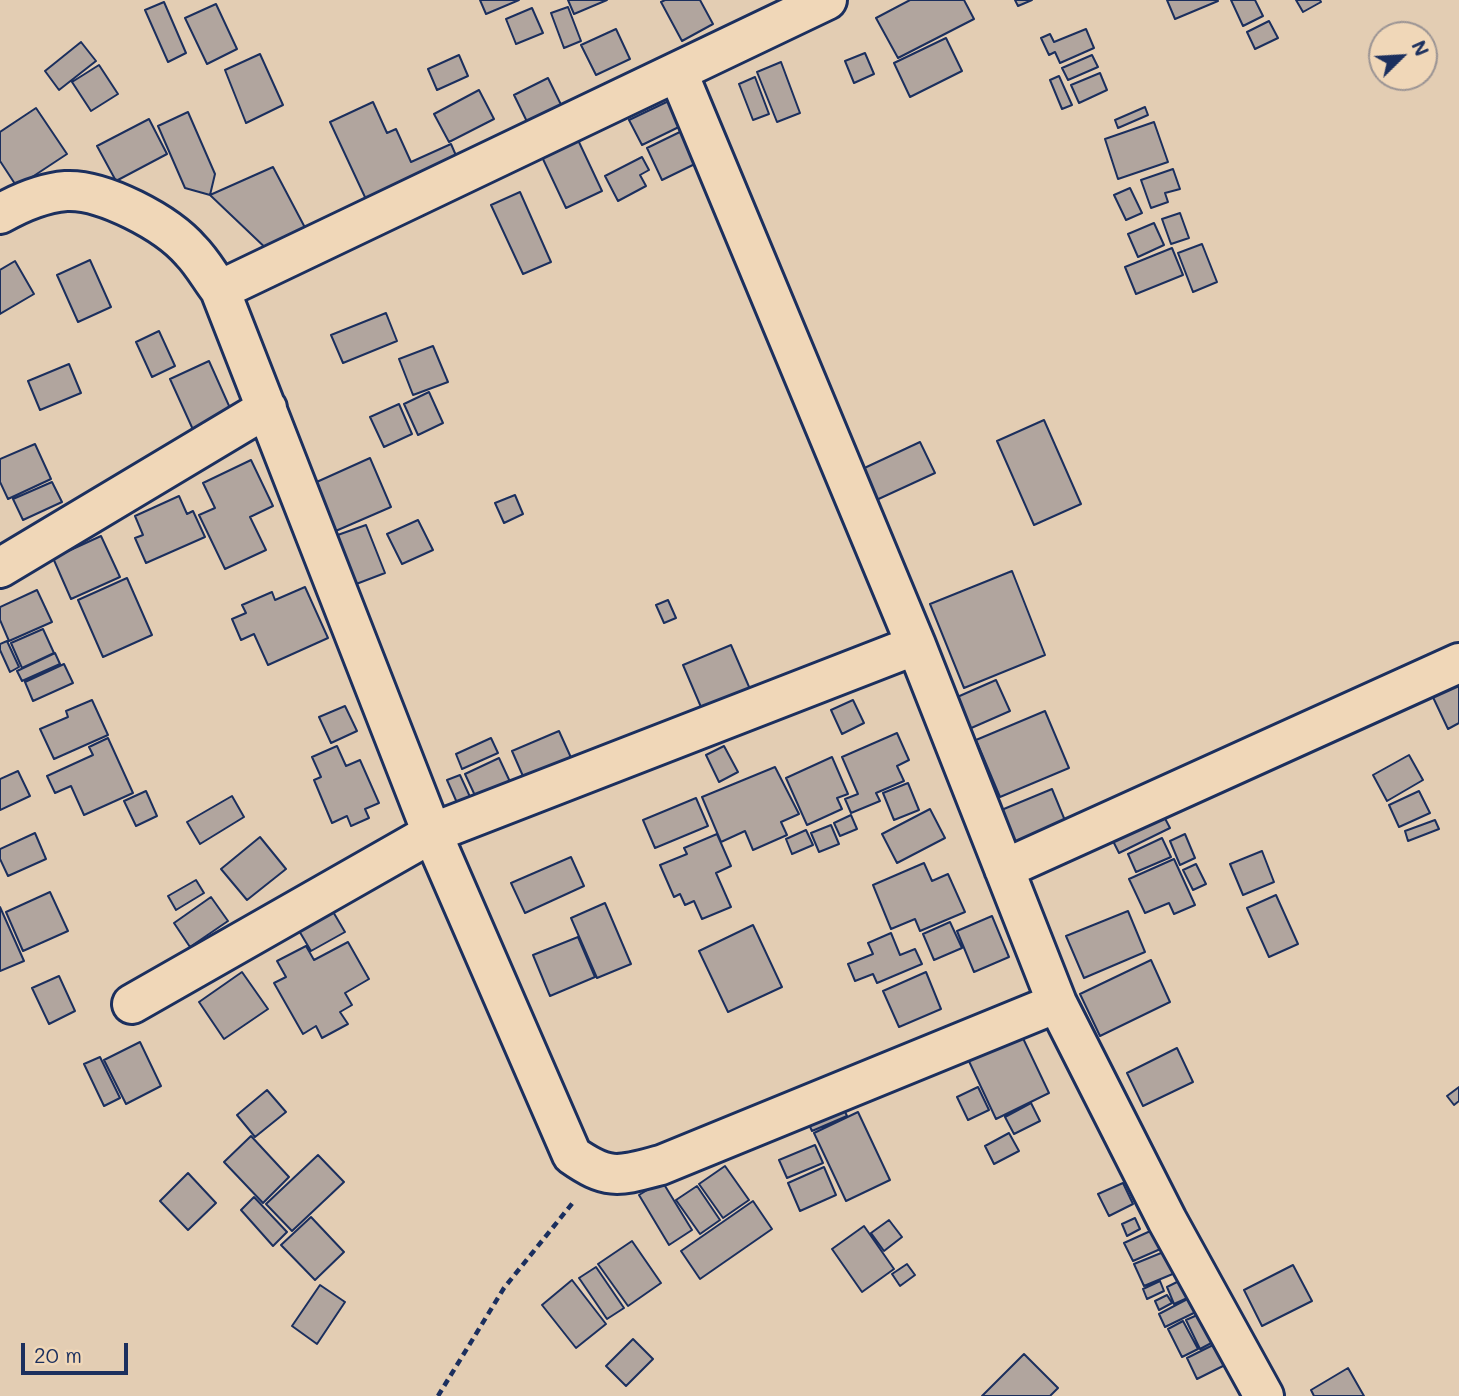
<!DOCTYPE html>
<html>
<head>
<meta charset="utf-8">
<style>
	body { margin:0 }
	#map { position:relative; width:1459px; height:1396px; overflow:hidden; background:#e3cdb3; font-family:Mali,sans-serif }
	canvas { display:block }
	.north { position:absolute; left:1368px; top:21px; width:70px; height:70px; box-sizing:border-box; background:#f0d7b8; border:2px solid #9b9494; border-radius:50%; rotate:66deg; font-size:19px; font-weight:700; line-height:28px; text-align:center; color:#1b2f5e }
	.north::after { content:''; display:block; margin:auto; width:24px; height:32px; background:#1b2f5e; clip-path:polygon(50% 0,100% 100%,50% 72%,0 100%) }
	.scale { position:absolute; left:21px; top:1343px; width:107px; height:32px; box-sizing:border-box; border:4px solid #1b2f5e; border-top:0; padding-left:9px; font-size:21px; line-height:24px; white-space:nowrap; color:#1b2f5e; -webkit-text-stroke:5px #f0d7b8; paint-order:stroke }
</style>
</head>
<body>
<div id="map">
<canvas width="1459" height="1396"></canvas>
<div class="north">N</div>
<div class="scale">20 m</div>
</div>
<script>
const ctx = document.querySelector('canvas').getContext('2d');
ctx.lineJoin = 'round';
function fill(path, color) {
  ctx.fillStyle = color;
  ctx.fill(path, 'evenodd');
}
function trace(path, color, width, dash) {
  ctx.strokeStyle = color;
  ctx.lineWidth = width;
  ctx.lineCap = dash ? 'butt' : 'round';
  ctx.setLineDash(dash || []);
  ctx.stroke(path);
}
const building = new Path2D(`
	M480,0h39l-33,14z
	M568,0h39l-33,14z
	M665,0h35l13,24 -31,17 -21,-39z
	M910,0h54l10,19 -76,39 -22,-40z
	M1015,0h17l-14,6z
	M1167,0h50l1,1 -43,18z
	M1231,0h24l8,16 -20,10z
	M1296,0h24l1,2 -18,10z
	M164,2l22,51 -18,9 -23,-52z
	M216,4l21,45 -30,15 -22,-46z
	M568,7l13,34 -17,7 -13,-35z
	M532,8l11,25 -27,11 -10,-25z
	M1269,21l9,17 -23,11 -8,-17z
	M616,29l14,30 -34,16 -15,-30z
	M1086,29l8,19 -34,15 -5,-11 -6,3 -8,-17 9,-4 4,8z
	M946,38l16,33 -52,26 -16,-34z
	M81,42l15,19 -37,29 -14,-19z
	M865,53l9,21 -20,9 -9,-22z
	M260,54l23,51 -37,18 -21,-53z
	M459,55l9,21 -31,14 -9,-21z
	M1092,55l6,12 -30,13 -6,-12z
	M781,62l19,51 -23,9 -20,-50z
	M99,65l19,29 -27,17 -19,-29z
	M1100,73l7,17 -28,13 -8,-18z
	M1059,76l13,29 -10,4 -12,-29z
	M755,77l14,37 -16,6 -14,-36z
	M548,78l20,41 -34,17 -20,-41z
	M479,90l15,29 -45,23 -15,-28z
	M675,98l12,25 -45,22 -13,-25z
	M373,102l14,31 9,-4 15,33 40,-18 10,23 -90,43 -41,-88z
	M1145,107l3,8 -30,13 -3,-8z
	M36,108l31,46 -50,33 -17,-26v-29z
	M188,112l27,62 -5,21 -25,-7 -27,-62z
	M149,119l18,35 -51,27 -19,-35z
	M1154,122l14,40 -50,17 -13,-40z
	M686,129l15,32 -39,19 -15,-32z
	M578,140l24,51 -36,17 -24,-51z
	M642,157l7,13 -9,5 6,11 -28,15 -13,-25z
	M273,167l38,72 -38,16 -63,-60z
	M1173,169l7,20 -15,4 3,9 -17,6 -10,-28z
	M1130,188l12,25 -16,7 -12,-25z
	M520,192l31,70 -28,12 -32,-69z
	M1180,213l9,25 -18,6 -9,-25z
	M1154,223l10,22 -26,12 -10,-23z
	M1202,244l15,38 -24,10 -15,-39z
	M1172,248l11,27 -47,19 -11,-27z
	M90,260l21,47 -33,15 -21,-47z
	M15,261l19,33 -34,20v-44z
	M386,313l11,28 -54,22 -12,-28z
	M159,331l16,35 -23,11 -16,-35z
	M433,346l15,36 -35,13 -14,-36z
	M209,361l25,56 -39,17 -25,-55z
	M69,364l12,29 -41,17 -12,-29z
	M429,392l14,31 -25,12 -14,-31z
	M399,404l13,30 -28,13 -14,-30z
	M1044,420l37,84 -47,21 -37,-84z
	M920,442l15,31 -63,29 -14,-31z
	M35,444l16,35 -43,20 -8,-17v-23z
	M370,458l21,49 -60,26 -21,-48z
	M251,460l22,46 -23,11 16,33 -41,19 -26,-54 16,-7 -12,-25z
	M52,482l10,20 -39,18 -10,-21z
	M515,495l8,19 -19,9 -9,-20z
	M179,496l8,18 6,-3 12,26 -59,26 -11,-25 8,-3 -8,-19z
	M418,520l15,30 -31,14 -15,-30z
	M366,525l19,48 -34,13 -19,-49z
	M101,536l19,41 -49,22 -18,-41z
	M1012,571l33,84 -81,33 -34,-84z
	M127,578l25,57 -49,22 -25,-57z
	M305,587l23,51 -60,27 -14,-31 -13,6 -9,-21 14,-6 -4,-8 30,-13 3,8z
	M37,590l15,32 -43,19 -9,-21v-13z
	M668,600l8,18 -12,5 -8,-18z
	M43,629l11,24 -32,15 -11,-25z
	M7,641l12,26 -9,5 -10,-22v-6z
	M731,645l25,58 -34,15 -8,-16 -13,5 -18,-42z
	M55,653l5,11 -38,17 -5,-10z
	M64,664l9,19 -40,18 -8,-19z
	M996,680l14,31 -41,18 -14,-31z
	M1459,680v43l-11,6 -17,-36z
	M92,700l16,35 -54,24 -14,-30 28,-12 -2,-6z
	M853,700l11,23 -22,11 -11,-24z
	M345,706l12,25 -26,12 -12,-26z
	M1045,711l24,57 -69,29 -24,-57z
	M559,731l14,31 -47,21 -14,-32z
	M897,733l12,27 -12,6 7,15 -28,12 4,8 -29,12 -6,-14 13,-5 -16,-37z
	M108,738l25,55 -49,22 -13,-29 -16,7 -8,-17 46,-21 -4,-8z
	M491,738l7,15 -36,16 -6,-15z
	M337,746l9,20 14,-6 19,43 -14,6 4,9 -18,8 -4,-10 -15,7 -18,-43 7,-3 -9,-20z
	M724,746l14,26 -19,10 -13,-27z
	M1409,755l14,25 -36,21 -14,-26z
	M832,757l16,37 -11,4 5,11 -35,16 -21,-47z
	M499,758l13,28 -34,16 -13,-28z
	M775,767l24,47 -18,8 6,13 -34,15 -8,-19 -24,11 -19,-45z
	M18,771l12,25 -30,14v-31z
	M460,775l11,24 -13,6 -11,-25z
	M908,783l11,27 -25,10 -11,-27z
	M1052,789l14,34 -53,22 -14,-34z
	M146,791l11,25 -21,10 -12,-25z
	M1419,791l11,22 -31,14 -10,-22z
	M232,796l12,21 -44,27 -13,-22z
	M696,798l12,28 -53,22 -12,-28z
	M1158,805l12,23 -51,25 -12,-24z
	M930,809l15,29 -48,25 -15,-29z
	M851,815l6,14 -17,7 -6,-13z
	M1435,820l4,9 -31,12 -3,-10z
	M831,825l8,19 -20,8 -8,-19z
	M806,830l7,15 -21,9 -6,-15z
	M35,833l11,26 -38,17 -8,-17v-10z
	M717,834l14,32 -15,7 15,34 -29,12 -8,-18 -9,4 -5,-11 -6,3 -14,-32 27,-11 -3,-6z
	M1185,834l10,24 -15,7 -10,-24z
	M260,837l26,32 -39,31 -26,-31z
	M1162,838l9,19 -35,15 -8,-18z
	M1262,851l12,31 -31,13 -13,-31z
	M571,857l13,29 -59,27 -14,-30z
	M1174,859l21,46 -21,9 -5,-11 -24,10 -16,-34z
	M924,863l8,18 16,-7 17,38 -45,19 -5,-12 -24,10 -18,-44z
	M1196,864l10,20 -13,6 -10,-20z
	M196,880l8,13 -28,17 -8,-14z
	M50,892l18,39 -45,20 -17,-39z
	M1276,895l22,49 -29,13 -22,-49z
	M211,897l17,24 -38,26 -16,-24z
	M605,903l26,61 -34,14 -26,-60z
	M0,907l24,54 -24,10z
	M332,910l13,22 -34,19 -13,-22z
	M1128,911l17,41 -61,26 -18,-42z
	M992,916l17,41 -35,15 -17,-41z
	M950,922l12,26 -28,12 -11,-26z
	M753,925l29,62 -54,25 -29,-61z
	M891,933l9,22 15,-6 7,15 -45,19 -4,-9 -18,7 -7,-17 25,-10 -5,-11z
	M578,937l17,40 -45,19 -17,-41z
	M348,942l21,37 -24,14 7,12 -12,7 8,12 -26,14 -6,-12 -13,8 -29,-51 12,-6 -9,-16 29,-15 8,14z
	M1151,960l19,42 -70,34 -20,-42z
	M242,972l26,37 -44,30 -25,-37z
	M926,972l15,37 -42,18 -16,-36z
	M59,976l16,35 -26,13 -17,-36z
	M1020,1032l29,61 -53,26 -29,-62z
	M140,1042l21,44 -35,18 -22,-44z
	M1177,1048l16,34 -50,24 -16,-33z
	M100,1057l20,41 -16,8 -20,-42z
	M978,1087l11,23 -21,10 -11,-23z
	M1459,1087v14l-5,4 -7,-9z
	M267,1090l19,22 -31,25 -18,-22z
	M840,1101l7,15 -35,15 -7,-15z
	M1031,1103l9,18 -26,13 -9,-17z
	M858,1112l32,68 -44,21 -32,-68z
	M1009,1133l10,18 -25,13 -9,-18z
	M251,1136l38,41 -26,26 -39,-41z
	M815,1145l8,18 -36,15 -8,-18z
	M318,1155l26,27 -52,49 -26,-27z
	M725,1166l24,34 -26,18 -24,-34z
	M824,1167l12,28 -36,16 -12,-28z
	M188,1173l28,30 -28,27 -28,-29z
	M662,1181l30,49 -23,15 -30,-50z
	M1123,1183l10,21 -24,12 -11,-22z
	M697,1186l23,34 -20,14 -24,-34z
	M254,1197l33,35 -14,14 -32,-36z
	M753,1201l19,28 -72,50 -19,-28z
	M311,1217l33,35 -29,28 -34,-35z
	M1135,1218l5,11 -13,7 -5,-12z
	M889,1220l13,17 -18,14 -13,-18z
	M864,1226l30,43 -32,23 -30,-43z
	M1157,1228l8,19 -32,14 -9,-18z
	M632,1241l29,42 -33,23 -30,-42z
	M1166,1251l9,22 -31,13 -10,-22z
	M907,1264l8,11 -15,11 -8,-12z
	M1293,1265l19,36 -50,25 -18,-36z
	M596,1267l28,41 -17,11 -28,-41z
	M1185,1278l9,17 -20,9 -7,-17z
	M572,1280l34,44 -30,24 -34,-43z
	M1160,1281l4,10 -17,8 -4,-10z
	M320,1285l25,17 -28,42 -25,-18z
	M1167,1295l5,8 -13,7 -4,-9z
	M1195,1295l7,14 -37,18 -6,-13z
	M1204,1312l13,28 -17,9 -14,-29z
	M1183,1321l15,28 -16,8 -14,-28z
	M633,1339l20,20 -27,27 -20,-20z
	M1223,1340l10,21 -36,18 -10,-21z
	M1024,1354l34,34 -8,8h-68z
	M1348,1368l16,28h-50l-3,-6z`);
fill(building, '#b1a59e');
trace(building, '#1b2f5e', 2);
const street = new Path2D(`
	M678,73l238,572 141,358 110,217 97,176
	M0,214c21,-12 42,-21 66,-23 37,-2 101,32 125,60 11,11 19,26 29,39l212,543 140,322c37,26 47,21 89,10l396,-162
	M220,290l607,-290
	M0,568l267,-160
	M1004,869l455,-206
	M132,1004l300,-171 484,-188`);
trace(street, '#1b2f5e', 44);
trace(new Path2D(`
	M438,1396l66,-108 71,-88`), '#1b2f5e', 4.5, [7, 5]);
trace(street, '#f0d7b8', 38);
</script>
</body>
</html>
